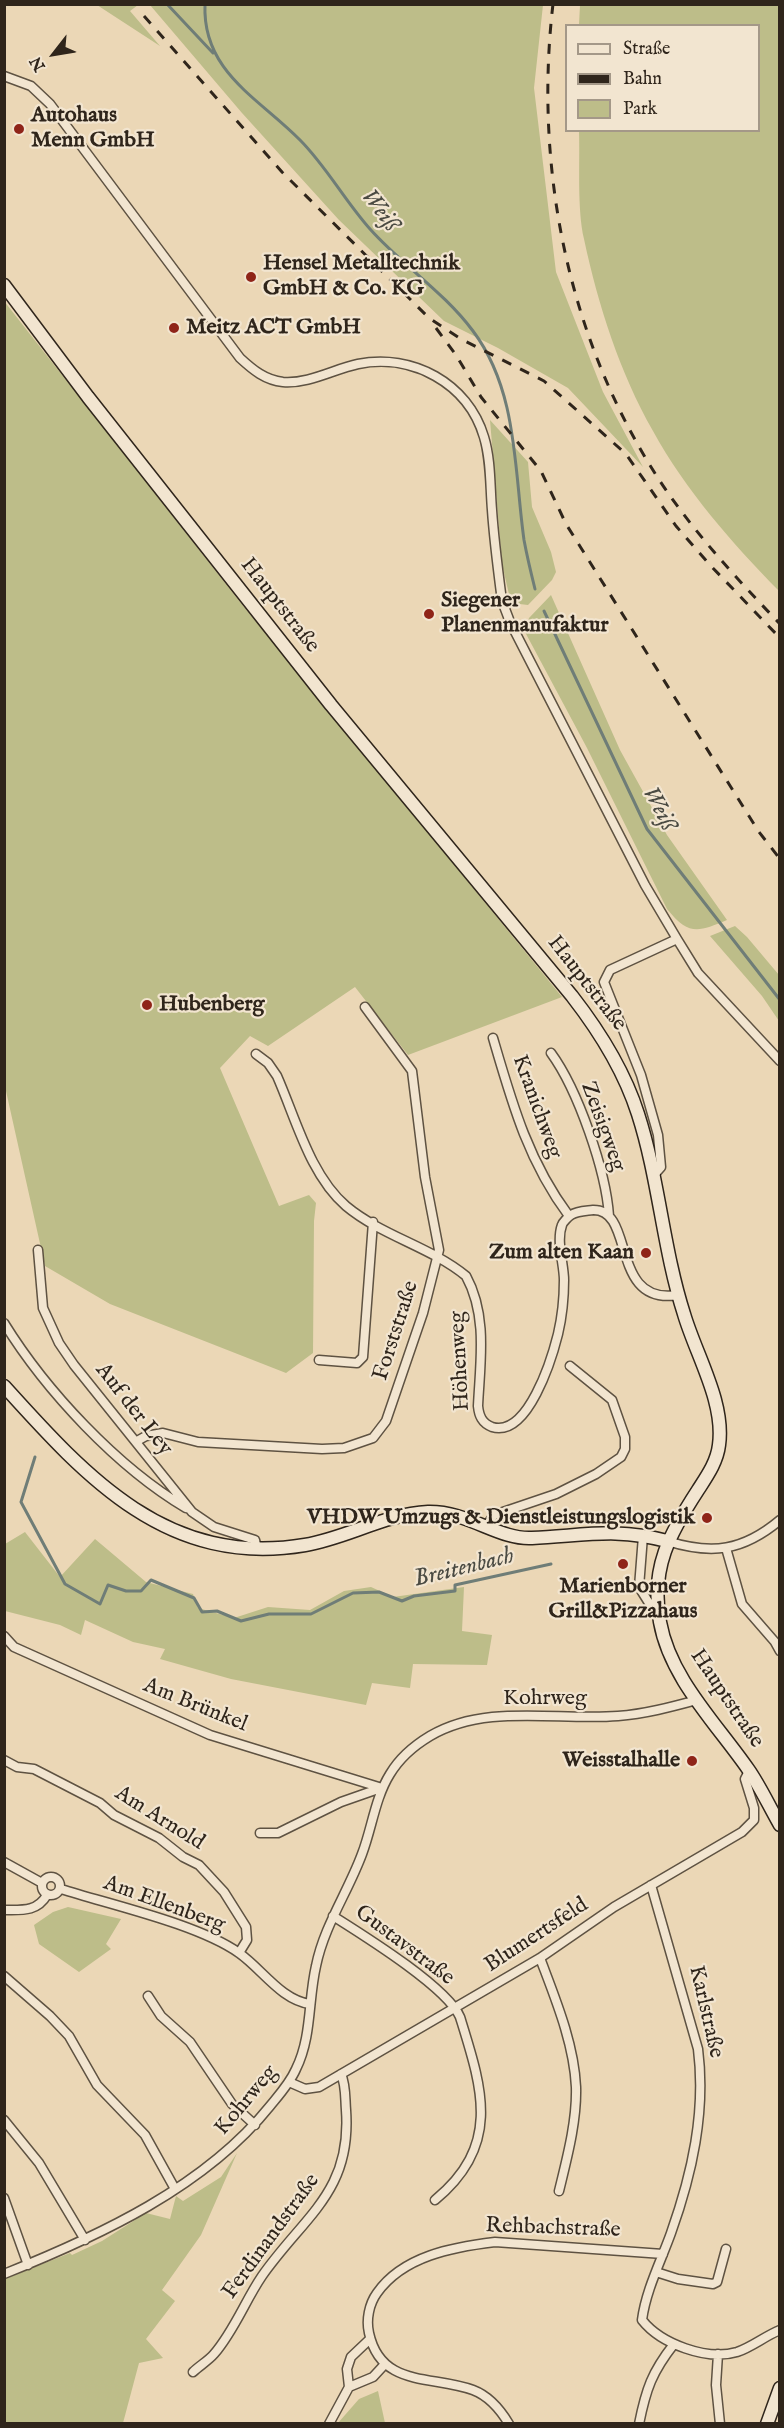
<!DOCTYPE html>
<html>
<head>
<meta charset="utf-8">
<style>
	body { margin:0 }
	#map { position:relative; width:784px; height:2428px; overflow:hidden; background:#ebd7b6; font-family:"IM FELL English",serif }
	canvas { display:block }
	.frame { position:absolute; inset:0; border:6px solid #2f251b; pointer-events:none }
	.legend { position:absolute; left:565px; top:24px; width:195px; height:108px; box-sizing:border-box; background:#f2e5d0; border:2px solid #a49888; margin:0; padding:8px 10px; list-style:none; font-size:18px; color:#2f251b }
	.legend li { display:flex; align-items:center; gap:12px; height:30px }
	.legend b { width:30px; border:2px solid #a49888 }
	.north { position:absolute; left:24px; top:24px; width:60px; height:60px; -webkit-text-stroke:4px #f2e5d0; paint-order:stroke; rotate:239deg; font-size:16px; font-weight:700; line-height:24px; text-align:center; color:#2f251b }
	.north::after { content:''; display:block; margin:auto; width:21px; height:27px; background:#2f251b; clip-path:polygon(50% 0,100% 100%,50% 72%,0 100%) }
</style>
</head>
<body>
<div id="map">
<canvas width="784" height="2428"></canvas>
<div class="frame"></div>
<ul class="legend">
<li><b style="height:8px;background:#f2e5d0"></b>Straße</li>
<li><b style="height:8px;background:#2f251b"></b>Bahn</li>
<li><b style="height:16px;background:#bdbd89"></b>Park</li>
</ul>
<div class="north">N</div>
</div>
<script>
const ctx = document.querySelector('canvas').getContext('2d');
ctx.lineJoin = 'round';
function fill(path, color) {
  ctx.fillStyle = color;
  ctx.fill(path, 'evenodd');
}
function trace(path, color, width, dash) {
  ctx.strokeStyle = color;
  ctx.lineWidth = width;
  ctx.lineCap = dash ? 'butt' : 'round';
  ctx.setLineDash(dash || []);
  ctx.stroke(path);
}
function write(font, color, halo, rows, align = 'center') {
  ctx.font = font + ' "IM FELL English",serif';
  ctx.lineWidth = 4.5;
  ctx.setLineDash([]);
  ctx.textBaseline = 'middle';
  ctx.strokeStyle = halo;
  ctx.fillStyle = color;
  for (const [text, x, y, turn = 0] of rows) {
    ctx.save();
    ctx.translate(x, y);
    ctx.rotate((+turn || 0) * Math.PI / 180);
    ctx.textAlign = isNaN(turn) ? turn : align;
    if (halo) ctx.strokeText(text, 0, 0);
    ctx.fillText(text, 0, 0);
    ctx.restore();
  }
}
fill(new Path2D(`
	M97,5h41l-8,6 30,35z
	M150,5h393l-9,83 22,184 47,120 40,75 -75,-79 -70,-40 -54,-27 -105,-101 -97,-107z
	M580,5h199v586c-47,-48 -93,-100 -126,-160 -33,-58 -55,-126 -69,-192 -7,-30 -4,-76 -5,-108l179,-1v-104l-179,-1z
	M4,301l236,301 322,395 -154,58 -53,-68 -87,59 -18,-10 -30,32 59,138 30,-11 7,8 -2,18 -1,132 -27,20 -176,-69 -65,-38 -41,-184z
	M490,420l38,42 4,45 19,45 5,20 -4,8 -24,25 -17,-2 -9,-39z
	M551,595l69,155 47,85 60,85c-29,12 -38,16 -60,-11l-80,-161 -62,-116 4,-14z
	M735,926l12,11 32,38v46l-17,-25 -52,-60z
	M25,1532l35,45 35,-38 51,43 47,12 5,14 36,10 34,-11 42,3 34,-19 27,-4 22,10 71,-10 -2,44 30,4 -5,30 -74,-1 -3,24 -38,-5 -6,22 -135,-26 -71,-20 5,-10 -32,-7 -48,-22 -4,15 -21,-10 -55,-14v-67z
	M68,1907l53,12 -15,25 5,5 -32,23 -40,-28 -5,-19 19,-13z
	M237,2153l-36,82 -39,55 13,11 -29,38 17,19 -24,5 -16,60h-118v-144l65,-26 2,2 30,-14 44,-28 24,6 6,-23 7,5 38,-24z
	M378,2391l7,32h-47l21,-24z`), '#bdbd89');
trace(new Path2D(`
	M167,4l46,49
	M205,4c-3,68 54,94 95,136 26,26 45,61 70,89 32,36 74,63 103,102 45,60 41,138 51,209 3,16 7,33 11,49
	M544,611l103,218 133,171
	M35,1457l-14,45 44,82 35,20 8,-19 18,6h15l10,-11 43,18 8,14 15,-1 24,10 28,-7h42l42,-21 26,-1 23,9 12,-5 41,-5v-6l96,-21`), '#6f7d77', 3);
const street = new Path2D(`
	M4,76l27,10 19,18 190,254c13,12 25,22 43,24 26,2 51,-13 75,-18 54,-11 110,19 126,73 7,23 6,49 8,73 2,30 6,60 10,91l8,21 135,263 32,54 21,34 82,88
	M493,1038c19,65 35,123 76,178
	M551,1053c27,37 55,118 58,163
	M256,1054l12,9 9,13c19,43 33,99 69,130 36,30 85,41 120,70 22,40 14,87 12,130 1,10 4,17 14,21 36,11 60,-69 66,-93 4,-17 6,-37 6,-54 0,-16 -8,-39 -2,-55 1,-3 6,-8 9,-10 6,-4 14,-4 22,-5 43,-1 16,96 85,85
	M653,1176l8,-9 -3,-32 -17,-60 -37,-93 6,-12 67,-31
	M38,1250l5,58 16,35 15,22 118,147 22,15 41,13 2,9
	M4,1323c42,68 113,144 182,185
	M319,1360l38,3 6,-6 10,-135
	M137,1441l9,-5 17,-3 35,9 124,7 22,-1 29,-10 13,-17 37,-108 16,-63 -14,-73 -13,-106 -47,-64
	M487,1525l7,-10 62,-21 40,-20 25,-17 4,-8v-12l-13,-37 -42,-34
	M643,1536l-4,51 10,16 9,2
	M667,1541c45,14 76,10 113,-21
	M726,1548l16,56 33,38 5,9
	M4,1636l10,11 196,88 172,53
	M4,1760l13,7 17,2 66,34 14,12 45,23 24,19 16,8 25,27 22,35 1,13 -8,13
	M260,1833h18l63,-31 40,-14
	M4,1862l38,21
	M42 1886a9 9 0 1 1 18 0a9 9 0 1 1-18 0Z
	M651,1885l47,164c8,63 -6,125 -27,184 -10,28 -25,57 -29,87 19,24 65,41 95,32 15,-5 28,-16 43,-22
	M61,1889c50,16 137,35 178,64 23,16 42,47 71,51
	M4,1910c18,0 33,2 43,-15
	M333,1916c30,19 114,71 127,101 22,71 42,128 -25,183
	M540,1958c15,40 34,85 36,129 1,34 -9,71 -17,104
	M4,1976l46,40 19,20 28,49 48,50 30,54
	M148,1996l13,20 29,26 42,62 23,21
	M289,2082l16,7 14,-2 221,-129 74,-51 128,-75 12,-12v-12l-9,-29 4,-8
	M4,2120l35,43 46,77
	M4,2198l24,67
	M656,2272l22,7 35,5 4,-2 9,-33
	M4,2274c95,-38 201,-87 266,-168 9,-11 20,-23 26,-37 16,-32 12,-69 20,-103 8,-40 32,-74 46,-112 10,-26 13,-56 28,-80 9,-15 25,-29 40,-38 56,-33 127,-15 188,-20 27,-2 53,-9 79,-16
	M718,2354l-2,31 4,39
	M193,2372c6,-6 15,-11 21,-18 20,-23 31,-53 48,-78 42,-60 90,-84 84,-166 -1,-12 0,-25 -5,-36
	M349,2387l24,-10 12,-13
	M329,2424l20,-37 -2,-18 4,-12 19,-18
	M509,2424c-9,-15 -20,-28 -36,-34 -41,-15 -92,-2 -104,-57 -3,-13 0,-29 8,-40 26,-37 76,-46 118,-51l168,12
	M639,2424c7,-35 13,-52 35,-80`);
const secondary = new Path2D(`
	M4,285l84,112 243,308 241,291c28,36 52,74 66,118 21,65 25,135 46,200 12,41 41,88 35,131 -2,17 -12,31 -21,45 -28,43 -48,78 -38,132 10,56 56,101 88,147 12,17 21,37 32,56
	M4,1386c83,92 164,182 301,159 42,-7 80,-31 123,-33 40,-1 71,28 104,26 50,-2 84,-11 135,3
	M767,2424l13,-36`);
trace(street, '#5e5242', 11);
trace(secondary, '#2f251b', 15);
trace(street, '#f2e5d0', 8);
trace(secondary, '#f2e5d0', 12);
trace(new Path2D(`
	M553,4c-20,170 18,348 115,489 33,47 72,89 112,131
	M144,16l138,156 147,146 32,21 83,42 82,73 50,72 34,39 70,73
	M436,328l20,27 25,42 60,74 25,53 193,308 21,27`), '#2f251b', 3, [10, 10]);
for (const [x, y, r, color] of [
	[19,129,6,"#8f2418"],
	[251,277,6,"#8f2418"],
	[174,328,6,"#8f2418"],
	[429,614,6,"#8f2418"],
	[147,1005,6,"#8f2418"],
	[646,1253,6,"#8f2418"],
	[707,1518,6,"#8f2418"],
	[623,1564,6,"#8f2418"],
	[692,1761,6,"#8f2418"]
]) {
  const dot = new Path2D();
  dot.arc(x, y, r, 0, 2 * Math.PI);
  ctx.fillStyle = color;
  ctx.fill(dot);
  trace(dot, '#f2e5d0', 2);
}
write('bold 22px', '#2f251b', '#f2e5d0', [
	["Autohaus",31,116],
	["Menn GmbH",31,141],
	["Hensel Metalltechnik",263,264],
	["GmbH & Co. KG",263,289],
	["Meitz ACT GmbH",186,328],
	["Siegener",441,601],
	["Planenmanufaktur",441,626],
	["Hubenberg",159,1005],
	["Zum alten Kaan",634,1253,"right"],
	["VHDW Umzugs & Dienstleistungslogistik",695,1518,"right"],
	["Marienborner",623,1587,"center"],
	["Grill&Pizzahaus",623,1612,"center"],
	["Weisstalhalle",680,1761,"right"]
], 'left');
write('22px', '#2f251b', '#f2e5d0', [
	["Hauptstraße",279,606,52],
	["Hauptstraße",586,984,52],
	["Kranichweg",536,1107,70],
	["Zeisigweg",602,1127,70],
	["Forststraße",397,1331,-72],
	["Höhenweg",461,1361,-93],
	["Auf der Ley",133,1410,52],
	["Kohrweg",545,1699],
	["Hauptstraße",726,1699,56],
	["Am Brünkel",195,1706,22],
	["Am Arnold",159,1819,32],
	["Am Ellenberg",164,1905,20],
	["Blumertsfeld",537,1936,-33],
	["Gustavstraße",404,1946,37],
	["Karlstraße",705,2012,77],
	["Kohrweg",247,2101,-50],
	["Rehbachstraße",553,2229,2],
	["Ferdinandstraße",272,2237,-54]
]);
write('italic 24px', '#4a4a42', '#f2e5d0', [
	["Weiß",379,211,51],
	["Weiß",658,809,61],
	["Breitenbach",464,1569,-14]
]);
</script>
</body>
</html>
